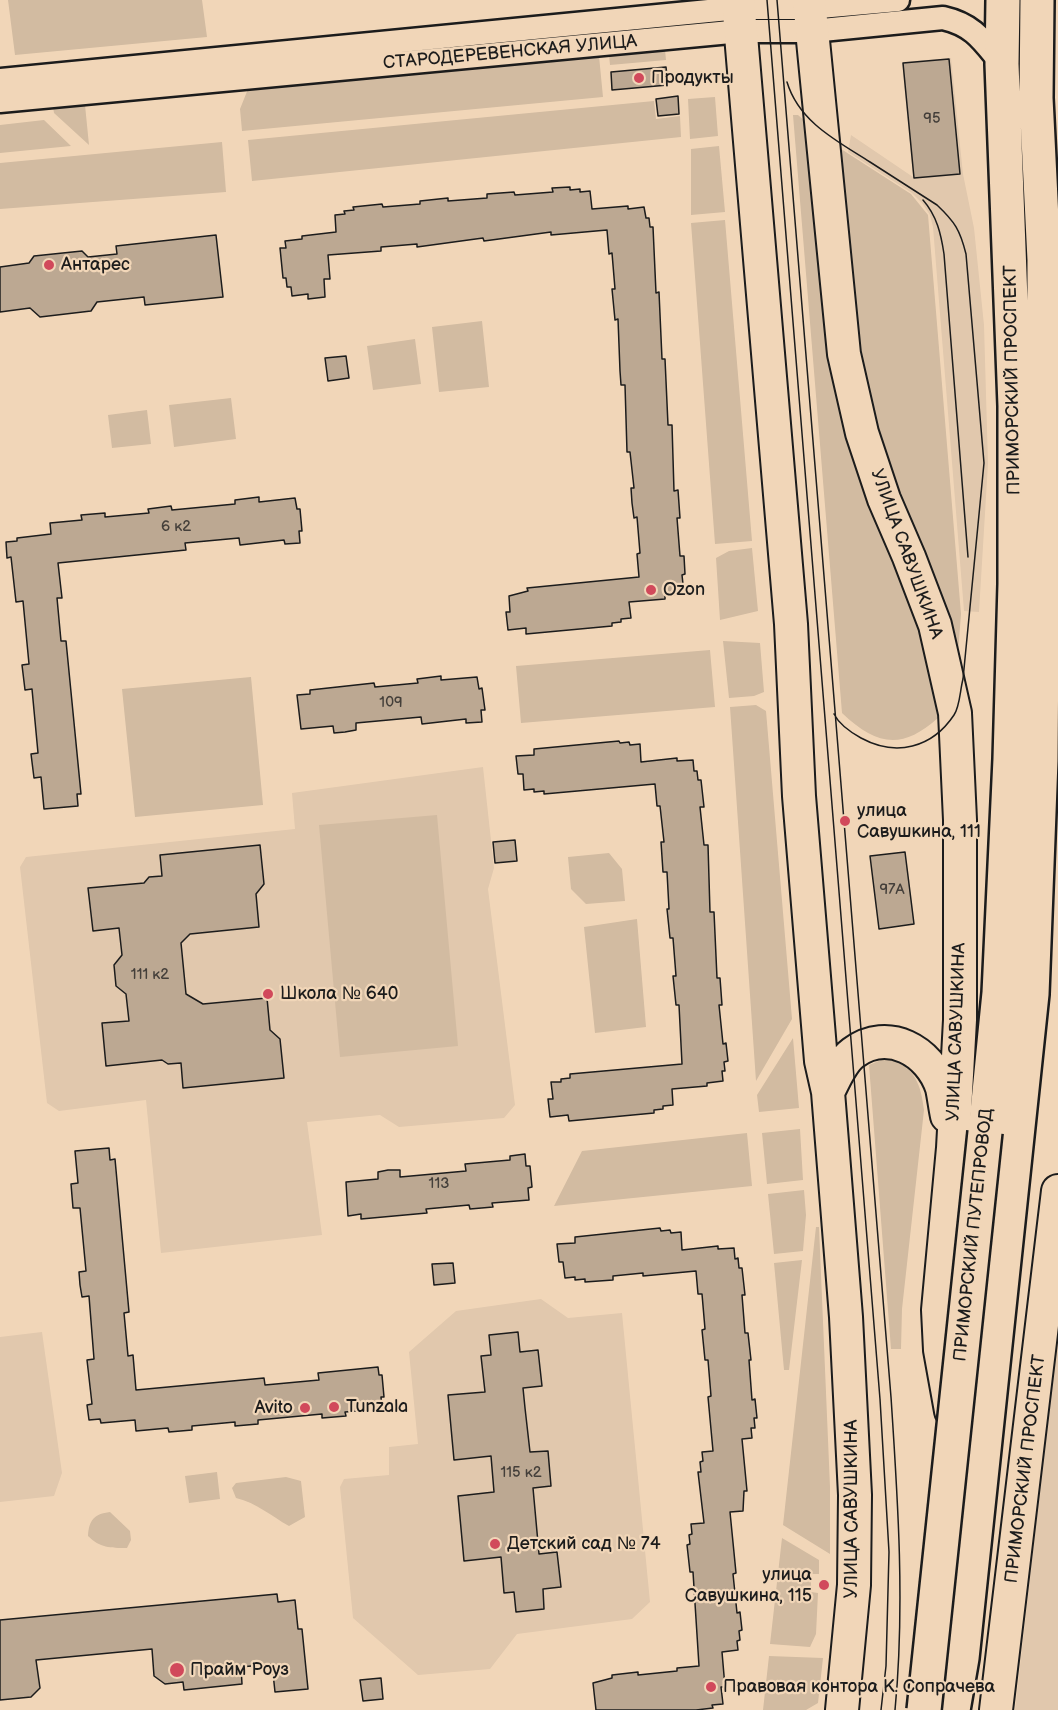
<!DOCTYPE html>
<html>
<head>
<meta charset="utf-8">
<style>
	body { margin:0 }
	canvas { display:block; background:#f1d6b8 }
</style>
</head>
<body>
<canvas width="1058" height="1710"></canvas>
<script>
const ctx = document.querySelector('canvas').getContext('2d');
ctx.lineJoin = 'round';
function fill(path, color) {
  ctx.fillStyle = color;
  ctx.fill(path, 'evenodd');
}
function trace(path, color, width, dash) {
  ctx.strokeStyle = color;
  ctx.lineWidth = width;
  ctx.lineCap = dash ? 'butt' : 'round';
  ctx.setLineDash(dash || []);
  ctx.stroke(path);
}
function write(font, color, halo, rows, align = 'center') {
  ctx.font = font + ' "Balsamiq Sans",sans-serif';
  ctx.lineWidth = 4.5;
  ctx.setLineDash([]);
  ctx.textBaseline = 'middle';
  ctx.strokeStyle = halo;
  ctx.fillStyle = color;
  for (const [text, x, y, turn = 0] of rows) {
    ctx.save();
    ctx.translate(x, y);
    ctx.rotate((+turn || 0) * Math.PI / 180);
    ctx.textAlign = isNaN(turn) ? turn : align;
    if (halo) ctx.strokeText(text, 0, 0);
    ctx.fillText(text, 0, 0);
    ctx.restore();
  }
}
fill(new Path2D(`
	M951,58l12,116 11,54 10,97 4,139 -9,148 -15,-1 -31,-384 -3,-12 -8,-12 -10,-10 -64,-41 3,-17 62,42 -11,-115z
	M483,767l11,101 -6,21 27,216 -11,13 -105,9 -19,-12 -73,7 15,113 -161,18 -15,-153 -87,11 -12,-8 -27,-236 6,-10 269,-28 -3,-36z
	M541,1299l27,19 54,-5 28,289 -18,17 -115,15 -27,35 -72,6 -65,-57 -13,-131 4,-8 45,-4v-28l29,-3 -9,-92 47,-41z
	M1058,1329v381h-43z
	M42,1332l20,141 -8,23 -54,6v-165z`), '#e1c8ad');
fill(new Path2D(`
	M8,0h194l5,37 -192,18z
	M665,50l1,10 -56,5 -1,-10z
	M599,56l4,41 -361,34 -2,-22 8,-20z
	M715,97l3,39 -28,3 -2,-40z
	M654,101l2,18 24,-3 1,21 -429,44 -4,-41z
	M85,105l4,40 -35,-32 -1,-6z
	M793,115h5l9,8 17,198 13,75 17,63 66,168 9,42 9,49c-37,33 -62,27 -96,-5z
	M44,120l27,26 -71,7v-28z
	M222,142l4,50 -226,17v-46z
	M719,146l6,66 -34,3v-66z
	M838,147l73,47 17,21 33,399 -3,39c-19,-70 -55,-135 -76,-205 -29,-98 -34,-200 -44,-301z
	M725,220l27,321 -37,3 -24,-321z
	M482,321l7,66 -50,5 -7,-65z
	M415,339l6,45 -48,6 -6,-44z
	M231,398l5,41 -62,8 -5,-42z
	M147,410l4,34 -39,4 -4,-33z
	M752,548l6,63 -38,9 -4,-62 13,-7z
	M723,641l37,2 4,49 -10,4 -25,2z
	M710,650l5,57 -194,16 -5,-57z
	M251,677l12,128 -128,12 -13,-128z
	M756,705l10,6 26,308 -36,62 -26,-374z
	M437,815l21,231 -118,11 -21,-232z
	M609,853l13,16 3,32 -39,3 -15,-15 -3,-32z
	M637,919l9,108 -51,6 -11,-106z
	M793,1038l6,70 -40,4 -2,-17z
	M888,1059c27,7 33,26 36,51l-22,199 -1,40h-10l-22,-284 12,-5z
	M800,1129l3,51 -36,4 -5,-51z
	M747,1133l5,53 -198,20 28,-55z
	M804,1190l2,25 -3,36 -29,3 -6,-60z
	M816,1227h3l11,260v67l-47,-29z
	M802,1260l-13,110h-5l-10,-107z
	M217,1472l3,27 -31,4 -4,-27z
	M286,1477l15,4 4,36 -16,9c-18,-10 -32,-23 -53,-28l-4,-10 4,-5z
	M110,1512l20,19 1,9 -4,8c-17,0 -27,0 -39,-12 1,-16 6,-22 22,-24z
	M782,1538l37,22v14h-8v18l7,1 -2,41 -6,13 -40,-3z
	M769,1656l54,2 -5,45 -12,7h-43z`), '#d2bba1');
const building = new Path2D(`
	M949,59l11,115 -46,4 -11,-115z
	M666,67l2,18 -56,5 -1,-18z
	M678,96l1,18 -21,2 -2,-17z
	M570,187v3l10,-1v3l10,-1 2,18 36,-3v3l16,-2 2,11h3l1,9h3l3,66 3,-1 3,67h3l3,66h4l2,66 4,-1 2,28h-3l3,38h4l1,18 -3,1 1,9h-3l1,10 -16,2v3l-36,3 2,16 -10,1v3l-9,1v3l-86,8v-6l-18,2 -2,-18h4l-1,-16 19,-5 -1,-3 112,-11 -2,-23 3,-1 -3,-36 -3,1 -2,-15 -1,-15h3l-4,-36h-3l-2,-67h-4l-1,-14 -2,-52 -3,1 -3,-31h3l-3,-36 -3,1 -2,-24 -56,5v-3l-67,9 -1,-3 -66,9v-3l-36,3v4l-53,4 2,24h-6l1,18 -17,2v-5l-16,2 -1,-9h-4l-1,-9h-3l-3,-30h6l-1,-7 17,-2v-3l34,-4 -1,-17 10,-1 -1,-3 10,-1 -1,-3 29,-3 1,3 37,-3v-3l28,-3v3l39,-3v-4l27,-2 1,3 38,-3 -1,-4z
	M216,235l7,62 -78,8 -1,-8 -47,5 -6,9 -51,6 -10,-9 -30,4v-45l29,-4 5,-7 48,-5 6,6 29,-3 -1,-8z
	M346,356l3,22 -21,3 -3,-23z
	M259,497v5l36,-4 2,11h3l2,22h-3l1,12 -15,1 -1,-4 -44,5 -1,-7 -54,5 1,7 -128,13 4,35h-5l4,43h5l15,153h-4l1,12 -34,3 -3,-32 -7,1 -3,-24 7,-1 -6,-64 -7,1 -3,-25 7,-1 -6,-63 -7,1 -5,-45 -4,1 -1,-16 11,-1v-3l34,-4 -1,-11 32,-3 -1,-5 24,-2v4l44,-4 -1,-4 23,-3 1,4 63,-6v-4z
	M441,676v4l36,-3 2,12 3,-1 3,22h-4l1,12 -16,1v-4l-44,5 -1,-7 -65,6v7l-11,2 -11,1 -1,-7 -32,3 -4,-34 13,-1v-4l64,-7 1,4 43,-4 -1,-4z
	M619,741l1,2 9,-1 1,3 10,-1 1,18 36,-4v3l16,-1 1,11h3l1,9h3l3,27h-4l4,38h4l2,67h4l3,66h3l2,27h-3l4,39 3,-1 2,18 -4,1 1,9h-3l1,10 -16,2v3l-35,3 1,16 -10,1v3l-9,1v3l-85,8 -1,-6 -18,2 -2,-18h5l-2,-17h10v-3l9,-1v-4l112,-10 -3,-59h-3l-3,-29h3l-3,-38h-3l-3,-29h2l-2,-37h-4l-2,-30h3l-4,-36h-3l-2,-22 -111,10v-3l-10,1v-3l-10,1 -1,-16h-5l-2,-18 18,-1v-6z
	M515,840l2,21 -22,2 -2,-21z
	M260,845l4,39 -8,10 3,33 -69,7 -9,9 5,51 17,10 64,-6 3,32 10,9 4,39 -101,10 -2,-25 -13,1 -6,-4 -56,6 -4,-43 27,-2 -3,-27 -10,-8 -2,-21 8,-10 -3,-27 -26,3 -5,-43 56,-5 5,-6 13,-1 -2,-21z
	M905,852l9,72 -35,5 -9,-73z
	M109,1148l1,12 5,-1 14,153 -5,1 4,43 5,-1 3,35 128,-12 1,7 54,-5 -1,-7 60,-6 1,8h3l2,22h-3l1,12 -37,3 1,4 -24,2v-4l-64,6v4l-23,2v-4l-43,4v4l-23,2 -1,-4 -32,3 -1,-11 -34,3 -1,-4 -11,1 -2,-15 5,-1 -5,-44 7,-1 -5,-63 -7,1 -2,-12 -1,-13 7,-1 -6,-63h-7l-2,-24 7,-1 -3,-32z
	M525,1154l1,12h4l2,21 -4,1 1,12 -37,3 1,4 -23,2 -1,-4 -43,4 1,4 -66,6v-5l-13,2 -2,-34 32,-3v-7l10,-2h12v7l66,-6 -1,-7 45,-4v-4z
	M660,1228l1,3 9,-1 1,3 10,-1 1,18 36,-4v3l16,-1 1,11 3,-1 1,10h3l3,27h-3l3,38h3l3,27h-2l3,40 3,-1 2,19h-3l1,10h-4l1,10 -10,1 5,52h-3l-1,20 -13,1 6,61 -3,1 4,39 3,-1 2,18 -3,1 1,9 -3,1 1,9 -16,2 3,35h-4l2,17 -11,1 1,3 -17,2h-100l-3,-27 19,-5v-3l26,-3v3l39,-4v-3l22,-2 -6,-94h-3l-3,-27 3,-1 -1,-9 3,-1 -1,-10 13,-1 -6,-51h3l-1,-10 3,-1 -1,-9 11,-1 -5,-54 3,-1 -3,-36h-3l-3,-30 3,-1 -3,-35h-4l-2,-23 -53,5v-3l-30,3v4l-28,2v-3l-10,1v-3l-10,1 -2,-16h-4l-2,-18 18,-1v-6z
	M453,1263l2,20 -21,2 -2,-21z
	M518,1332l2,20 18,-2 4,36 -19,2 2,20 5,44 18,-1 3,35 -18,2 6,66 18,-2 4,35 -18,2 1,20 -28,3 -2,-20 -10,1 -3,-36 -37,4 -6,-65 36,-4 -3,-36 -37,4 -6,-65 37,-3 -4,-36 10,-1 -2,-20z
	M277,1594l1,8 17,-2 3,29h4l6,60 -33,3 -3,-28 -31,3 1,17 -58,6 -1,-8 -18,2 -11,-8 -2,-27 -116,11 4,28 -9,9 -31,3v-80z
	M381,1678l2,21 -20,2 -3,-21z`);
fill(building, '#bca892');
trace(building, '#1c1c1c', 1.5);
const street = new Path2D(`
	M0,80l739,-72h70l89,-8
	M0,101l741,-70h71l131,-13c31,7 40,23 59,46`);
const secondary = new Path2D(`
	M738,0l53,624 8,172 22,265 7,31 18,225 9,178 -1,90 -12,125
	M809,0l35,354 18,79 22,66 25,58 26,68 20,88 5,107v200l-7,128 -15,162 2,40 11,61
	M828,1092c7,-13 13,-30 25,-39 35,-26 77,-2 89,35 2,9 3,19 5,28
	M996,1710l62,-519`);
const primary = new Path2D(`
	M985,1132l14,-139 11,-234 5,-175v-178l-13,-342 1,-64
	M953,1710l9,-52 70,-664 9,-234 3,-354v-146l-8,-162 1,-98`);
trace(street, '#1c1c1c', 27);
trace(secondary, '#1c1c1c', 36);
trace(primary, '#1c1c1c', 38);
trace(street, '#f1d6b8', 22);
trace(secondary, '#f1d6b8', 32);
trace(primary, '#f1d6b8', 33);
trace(new Path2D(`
	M767,0l113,1399 9,153 -3,114 -5,44
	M777,0l114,1397c7,105 14,209 4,313
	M787,82c12,40 50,59 83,80 22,14 45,29 67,43 18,17 23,25 29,49l18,209 -21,216c-3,11 -3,27 -9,36 -22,33 -58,42 -93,23 -9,-5 -22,-14 -27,-24
	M923,200c14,16 18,34 21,54l24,303`), '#1c1c1c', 1.5);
const primaryBridge = new Path2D(`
	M924,1710l61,-578`);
trace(primaryBridge, '#1c1c1c', 38, []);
trace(primaryBridge, '#f1d6b8', 33);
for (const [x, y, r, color] of [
	[639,78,6,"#d1495b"],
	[49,265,6,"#d1495b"],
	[651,590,6,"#d1495b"],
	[845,821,6,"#d1495b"],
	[268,994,6,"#d1495b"],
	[334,1407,6,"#d1495b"],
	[305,1408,6,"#d1495b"],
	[495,1544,6,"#d1495b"],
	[824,1585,6,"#d1495b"],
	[177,1670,8,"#d1495b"],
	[711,1687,6,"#d1495b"]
]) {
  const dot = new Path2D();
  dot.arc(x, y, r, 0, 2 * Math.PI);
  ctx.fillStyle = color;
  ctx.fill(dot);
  trace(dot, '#f1d6b8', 2);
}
write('15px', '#443f3a', null, [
	["95",932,119],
	["6 к2",176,527],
	["109",391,703],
	["97А",892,890],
	["111 к2",150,975],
	["113",439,1184],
	["115 к2",521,1473]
]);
write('18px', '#1c1c1c', '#f1d6b8', [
	["СТАРОДЕРЕВЕНСКАЯ УЛИЦА",510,53,-5],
	["ПРИМОРСКИЙ ПРОСПЕКТ",1013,380,-91],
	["УЛИЦА САВУШКИНА",906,554,70],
	["УЛИЦА САВУШКИНА",957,1032,-88],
	["ПРИМОРСКИЙ ПУТЕПРОВОД",974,1235,-84],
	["ПРИМОРСКИЙ ПРОСПЕКТ",1026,1469,-83],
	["УЛИЦА САВУШКИНА",852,1509,-90]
]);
write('18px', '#1c1c1c', '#f1d6b8', [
	["Продукты",651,78],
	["Антарес",61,265],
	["Ozon",663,590],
	["улица",857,811],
	["Савушкина, 111",857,832],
	["Школа № 640",280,994],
	["Tunzala",346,1407],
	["Avito",293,1408,"right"],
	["Детский сад № 74",507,1544],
	["улица",812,1575,"right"],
	["Савушкина, 115",812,1596,"right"],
	["Прайм Роуз",190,1670],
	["Правовая контора К. Сопрачева",723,1687]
], 'left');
</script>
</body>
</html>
